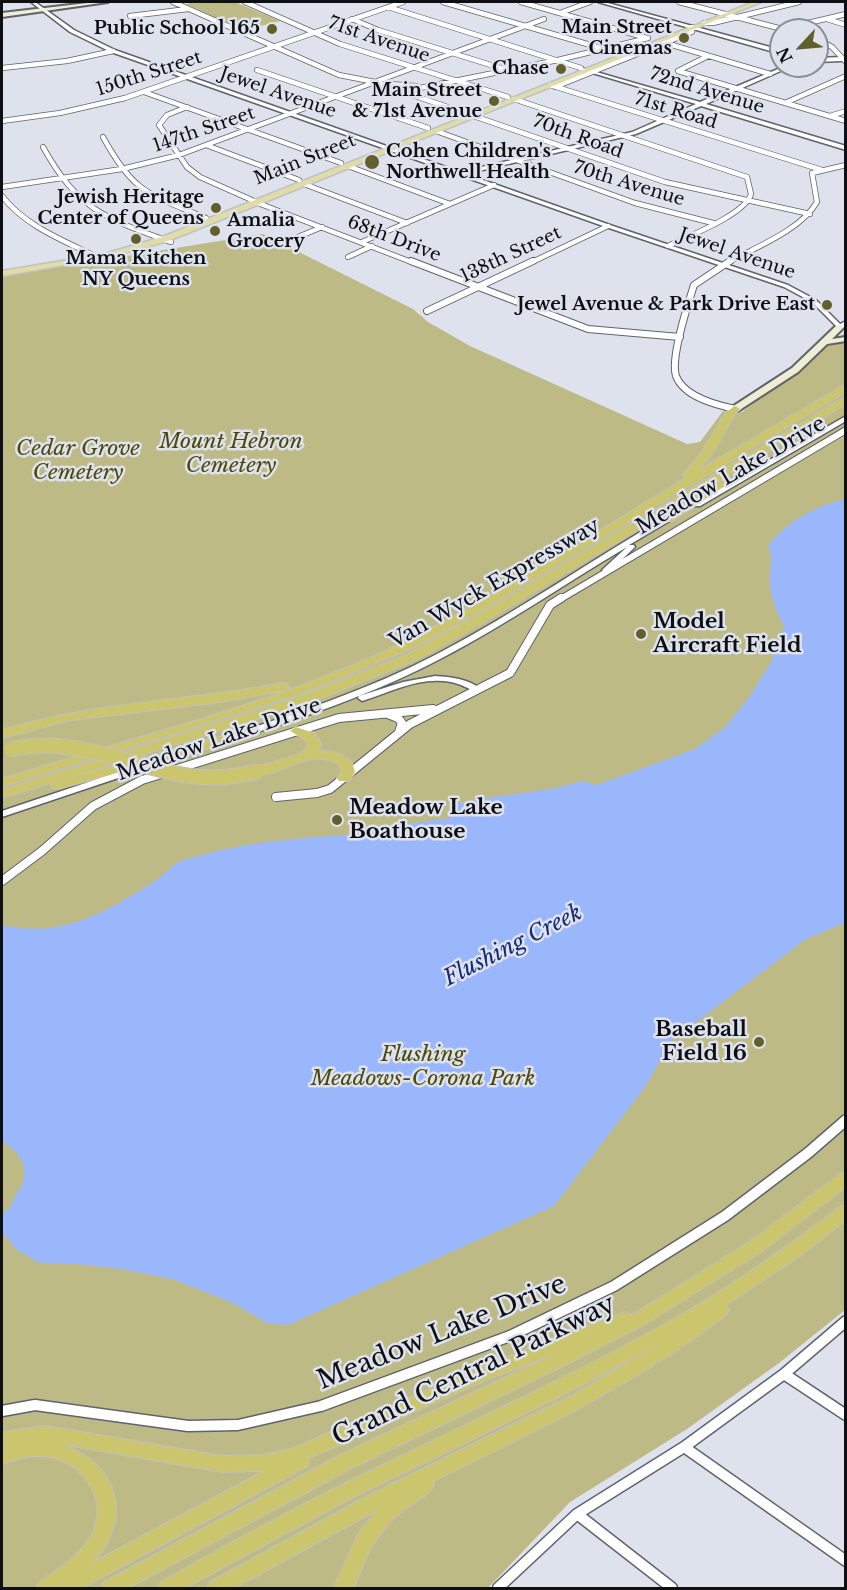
<!DOCTYPE html>
<html>
<head>
<meta charset="utf-8">
<style>
	body { margin:0 }
	#map { position:relative; width:847px; height:1590px; overflow:hidden; background:#dde2ed; font-family:"Libre Baskerville",serif }
	canvas { display:block }
	.frame { position:absolute; inset:0; border:3px solid #0e0f13; pointer-events:none }
	.north { position:absolute; left:769px; top:18px; width:60px; height:60px; box-sizing:border-box; background:#dde2ed; border:2px solid #8a8e96; border-radius:50%; rotate:244deg; font-size:16px; font-weight:700; line-height:24px; text-align:center; color:#0e0f13 }
	.north::after { content:''; display:block; margin:auto; width:21px; height:27px; background:#635f2c; clip-path:polygon(50% 0,100% 100%,50% 72%,0 100%) }
</style>
</head>
<body>
<div id="map">
<canvas width="847" height="1590"></canvas>
<div class="frame"></div>
<div class="north">N</div>
</div>
<script>
const ctx = document.querySelector('canvas').getContext('2d');
ctx.lineJoin = 'round';
function fill(path, color) {
  ctx.fillStyle = color;
  ctx.fill(path, 'evenodd');
}
function trace(path, color, width, dash) {
  ctx.strokeStyle = color;
  ctx.lineWidth = width;
  ctx.lineCap = dash ? 'butt' : 'round';
  ctx.setLineDash(dash || []);
  ctx.stroke(path);
}
function write(font, color, halo, rows, align = 'center') {
  ctx.font = font + ' "Libre Baskerville",serif';
  ctx.lineWidth = 5;
  ctx.setLineDash([]);
  ctx.textBaseline = 'middle';
  ctx.strokeStyle = halo;
  ctx.fillStyle = color;
  for (const [text, x, y, turn = 0] of rows) {
    ctx.save();
    ctx.translate(x, y);
    ctx.rotate((+turn || 0) * Math.PI / 180);
    ctx.textAlign = isNaN(turn) ? turn : align;
    if (halo) ctx.strokeText(text, 0, 0);
    ctx.fillText(text, 0, 0);
    ctx.restore();
  }
}
fill(new Path2D(`
	M194,2h41l45,19 -19,5 -8,-3 -17,4 -50,-23z
	M263,234l150,75 15,13 42,24 217,98 13,-2 23,-31 4,1 -10,19 15,-12 2,-5 8,-2 103,-79v977l-66,53 -92,66 -117,73 -82,86h-486v-1312z`), '#bdba86');
fill(new Path2D(`
	M845,499v424l-39,16 -135,102 -26,46 -91,119 -266,119 -21,-2 -34,-20 -61,-24 -51,-10 -44,-5 -38,-1 -22,-13 -15,-18v-17l10,-10c1,-7 4,-10 8,-16 11,-20 0,-38 -18,-47v-217c61,14 106,-14 156,-46 7,-5 13,-13 21,-17 8,-4 18,-5 27,-8 61,-17 131,-17 194,-24l-1,-5 52,-7 -3,-6 4,-7 21,-5 83,-12 26,-7 15,4 98,-36 30,-22 25,-31 22,-36 12,-34c-7,-14 -13,-26 -14,-42 -2,-13 5,-25 -2,-38 17,-24 50,-41 77,-47z`), '#9bb7fb');
const minorFar3 = new Path2D(`
	M173,2l166,73 36,7 290,100 145,32
	M245,2l95,42 168,53
	M443,2l175,51
	M521,2l126,36
	M679,2l107,28
	M388,7l193,61
	M560,13l30,-11
	M130,16l58,-7
	M352,19l26,11 129,40
	M827,19l19,6
	M704,23h9l86,-21
	M783,29l63,-15
	M817,39l15,8 14,15
	M662,42l108,32
	M708,56l-30,15 168,50
	M2,68l65,-7 46,-10
	M257,70l171,58
	M389,84l27,2
	M550,85l272,85
	M555,87l137,-55v-5
	M405,91l153,-31 90,-22
	M144,92l197,71
	M514,99l233,78 4,17c-5,20 -64,43 -83,52
	M785,103l61,-27
	M187,107l-20,8 -8,10 28,42 13,10 63,28 151,58
	M830,116l16,-5
	M2,121l58,-8 65,-15 278,-96
	M436,131l199,72 78,20
	M103,137c31,57 46,57 103,81
	M206,145l93,35
	M43,147c35,63 63,72 128,95
	M348,166l102,38
	M304,184l103,39
	M2,187l120,-18 57,-14 365,-136
	M2,196c24,31 63,45 97,62
	M293,239l29,-12
	M362,242l132,-57
	M348,257l24,-11
	M530,263l78,-37
	M727,263c29,-16 74,-33 90,-61l-5,-29 34,-8`);
const minorFar2 = new Path2D(`
	M411,261l177,68 92,8
	M730,261l-36,24c-6,19 -24,73 -18,91 8,21 40,29 59,33
	M427,311l106,-50
	M559,600l287,-170`);
const minorFar1 = new Path2D(`
	M388,714l10,4 4,5 -3,9
	M276,797l41,-4 13,-4 80,-65 100,-51 40,-68 11,-7
	M2,881l40,-30 51,-45 49,-26 197,-62 94,-9`);
const minor = new Path2D(`
	M784,1374l62,41
	M2,1411l33,-6 153,21 50,-1 83,-19 189,-70 104,-50 111,-70 83,-63 38,-33
	M684,1447l162,114
	M577,1514l95,74
	M498,1588l79,-74 107,-67 100,-73 62,-53`);
const tertiary = new Path2D(`
	M31,2h4l39,28 41,20 345,122 172,-40 64,-28 -117,-35v-2l121,35 85,-36h7l-86,38 140,42v4l-145,-44 -65,28 -170,40 144,51 178,60 28,15 24,24 6,-3v5l-4,2h-4l-26,-26 -28,-15 -178,-60 -495,-175 -41,-20z
	M598,2h6l177,48v4z
	M817,58l25,-1 3,2 -3,2 -25,1z
	M846,416v5l-146,85h-6l-1,-2z
	M671,514h3l4,2 -49,29h5l1,2 -26,25h-3l-4,-2 25,-23c-61,36 -120,77 -183,110 -69,37 -143,61 -217,85l-3,1 -4,-3 1,-2c73,-24 147,-48 216,-84 81,-42 155,-95 234,-140z
	M435,676c17,1 34,3 47,14l-4,3c-9,-4 -17,-9 -27,-11 -31,-6 -60,10 -89,19l-4,-3 1,-2 44,-14z
	M142,764l3,1 1,2 -1,2 -143,48v-6z`);
const secondary = new Path2D(`
	M96,2h12l-106,15v-4z
	M837,325l7,2 -12,12 14,-2v4l-19,3 -29,28 -60,39h-6v-4l60,-39z`);
const primary = new Path2D(`
	M754,2h7l-593,239 -63,17 -103,18v-5l102,-17 58,-17z`);
const motorway = new Path2D(`
	M846,384v8l-377,226 -54,29 -114,47 -299,93v-8c116,-37 236,-66 349,-113 118,-50 226,-123 335,-188l-3,-3 19,-23 24,-40 9,-6 5,3 -5,5 -23,40 -15,17z
	M846,396v8l-365,220 -65,36 -107,43 -250,78 170,-47 7,4 -2,3 -176,48 -5,-1 -2,-3 2,-3 -51,16v-8l297,-93 109,-43 65,-36z
	M724,479l6,3 -2,2 -56,37h-8l-2,-2z
	M283,683l4,1 2,3 -2,3 -74,13 -142,17 -69,18v-8c91,-28 187,-29 281,-47z
	M296,727l18,6 7,10 -2,8c15,0 33,3 36,21l-6,9h-10l-2,-3 4,-6v-6c-30,-23 -63,14 -87,8l-2,-3 2,-3 43,-13 9,-6 1,-6 -3,-4 -14,-8z
	M846,1172v15l-85,65 -116,72 -82,42 -213,103 -222,119h-27l3,-6 232,-125 221,-104 -71,27 -177,78 -1,8 -226,122h-46c4,-8 12,-12 20,-17 15,-11 34,-26 39,-45 11,-35 -18,-68 -53,-70 -15,-1 -27,4 -40,8v-16l2,-1 -2,1v-16l44,-6 176,30 42,-1 30,-7 180,-78 145,-56 6,-2 7,3 117,-73 91,-68zM61,1444l161,28 42,-1 -172,92c43,-45 26,-99 -31,-119z
	M846,1205v15l-46,36 -74,49 3,5 -3,5c-90,69 -191,117 -293,166l1,4c-6,12 -25,19 -35,29 -24,20 -35,46 -45,74h-20l24,-54 19,-24 -143,78h-27l3,-6 155,-85 206,-101 93,-55 -83,45 -233,114 -163,88h-27l3,-6c67,-38 135,-75 205,-109 104,-51 211,-99 313,-157 56,-32 109,-70 161,-109z`);
trace(minorFar3, '#5e636c', 6);
trace(minorFar2, '#5e636c', 8);
trace(minorFar1, '#5e636c', 10);
trace(minor, '#5e636c', 13);
trace(tertiary, '#5e636c', 3);
trace(secondary, '#5e636c', 4);
trace(primary, '#c0c1c2', 3);
trace(motorway, '#c0c1c2', 2);
trace(minorFar3, '#fff', 4.5);
trace(minorFar2, '#fff', 6);
trace(minorFar1, '#fff', 8);
trace(minor, '#fff', 10);
fill(tertiary, '#fff');
fill(secondary, '#efeed4');
fill(primary, '#e0dca8');
fill(motorway, '#cbc56e');
const motorwayBridge = new Path2D(`
	M11,749c15,-2 30,-5 46,-3 73,6 124,47 202,25`);
trace(motorwayBridge, '#c0c1c2', 16, []);
trace(motorwayBridge, '#cbc56e', 14);
for (const [x, y, r, color] of [
	[272,29,6,"#635f2c"],
	[684,38,6,"#635f2c"],
	[561,69,6,"#635f2c"],
	[494,101,6,"#635f2c"],
	[372,162,8,"#635f2c"],
	[216,208,6,"#635f2c"],
	[215,231,6,"#635f2c"],
	[136,239,6,"#635f2c"],
	[827,305,6,"#635f2c"],
	[641,634,6,"#635f2c"],
	[337,820,6,"#635f2c"],
	[759,1042,6,"#635f2c"]
]) {
  const dot = new Path2D();
  dot.arc(x, y, r, 0, 2 * Math.PI);
  ctx.fillStyle = color;
  ctx.fill(dot);
  trace(dot, '#dde2ed', 2);
}
write('bold 18px', '#0e0f13', '#dde2ed', [
	["Main Street",672,28],
	["Cinemas",672,49],
	["Public School 165",260,29],
	["Chase",549,69],
	["Main Street",482,91],
	["& 71st Avenue",482,112],
	["Cohen Children's",386,152,"left"],
	["Northwell Health",386,173,"left"],
	["Jewish Heritage",204,198],
	["Center of Queens",204,219],
	["Amalia",227,221,"left"],
	["Grocery",227,242,"left"],
	["Mama Kitchen",136,259,"center"],
	["NY Queens",136,280,"center"],
	["Jewel Avenue & Park Drive East",815,305]
], 'right');
write('18px', '#0e0f13', '#dde2ed', [
	["71st Avenue",379,40,19],
	["150th Street",149,74,-18],
	["72nd Avenue",707,91,17],
	["Jewel Avenue",278,93,19],
	["71st Road",676,111,17],
	["147th Street",204,130,-19],
	["70th Road",578,137,20],
	["Main Street",305,160,-22],
	["70th Avenue",629,184,17],
	["68th Drive",394,239,21],
	["Jewel Avenue",737,254,19],
	["138th Street",511,255,-25]
]);
write('italic 21px', '#4c4807', '#dde2ed', [
	["Mount Hebron",231,442],
	["Cemetery",231,466],
	["Cedar Grove",78,449],
	["Cemetery",78,473],
	["Flushing",423,1055],
	["Meadows-Corona Park",423,1079]
]);
write('21px', '#0e0f13', '#dde2ed', [
	["Meadow Lake Drive",731,476,-30],
	["Van Wyck Expressway",495,584,-30],
	["Meadow Lake Drive",219,740,-19]
]);
write('bold 21px', '#0e0f13', '#dde2ed', [
	["Model",653,622],
	["Aircraft Field",653,646],
	["Meadow Lake",349,808],
	["Boathouse",349,832],
	["Baseball",747,1030,"right"],
	["Field 16",747,1054,"right"]
], 'left');
write('italic 22px', '#162b76', '#dde2ed', [
	["Flushing Creek",513,946,-27]
]);
write('26px', '#0e0f13', '#dde2ed', [
	["Meadow Lake Drive",442,1333,-22],
	["Grand Central Parkway",474,1371,-26]
]);
</script>
</body>
</html>
